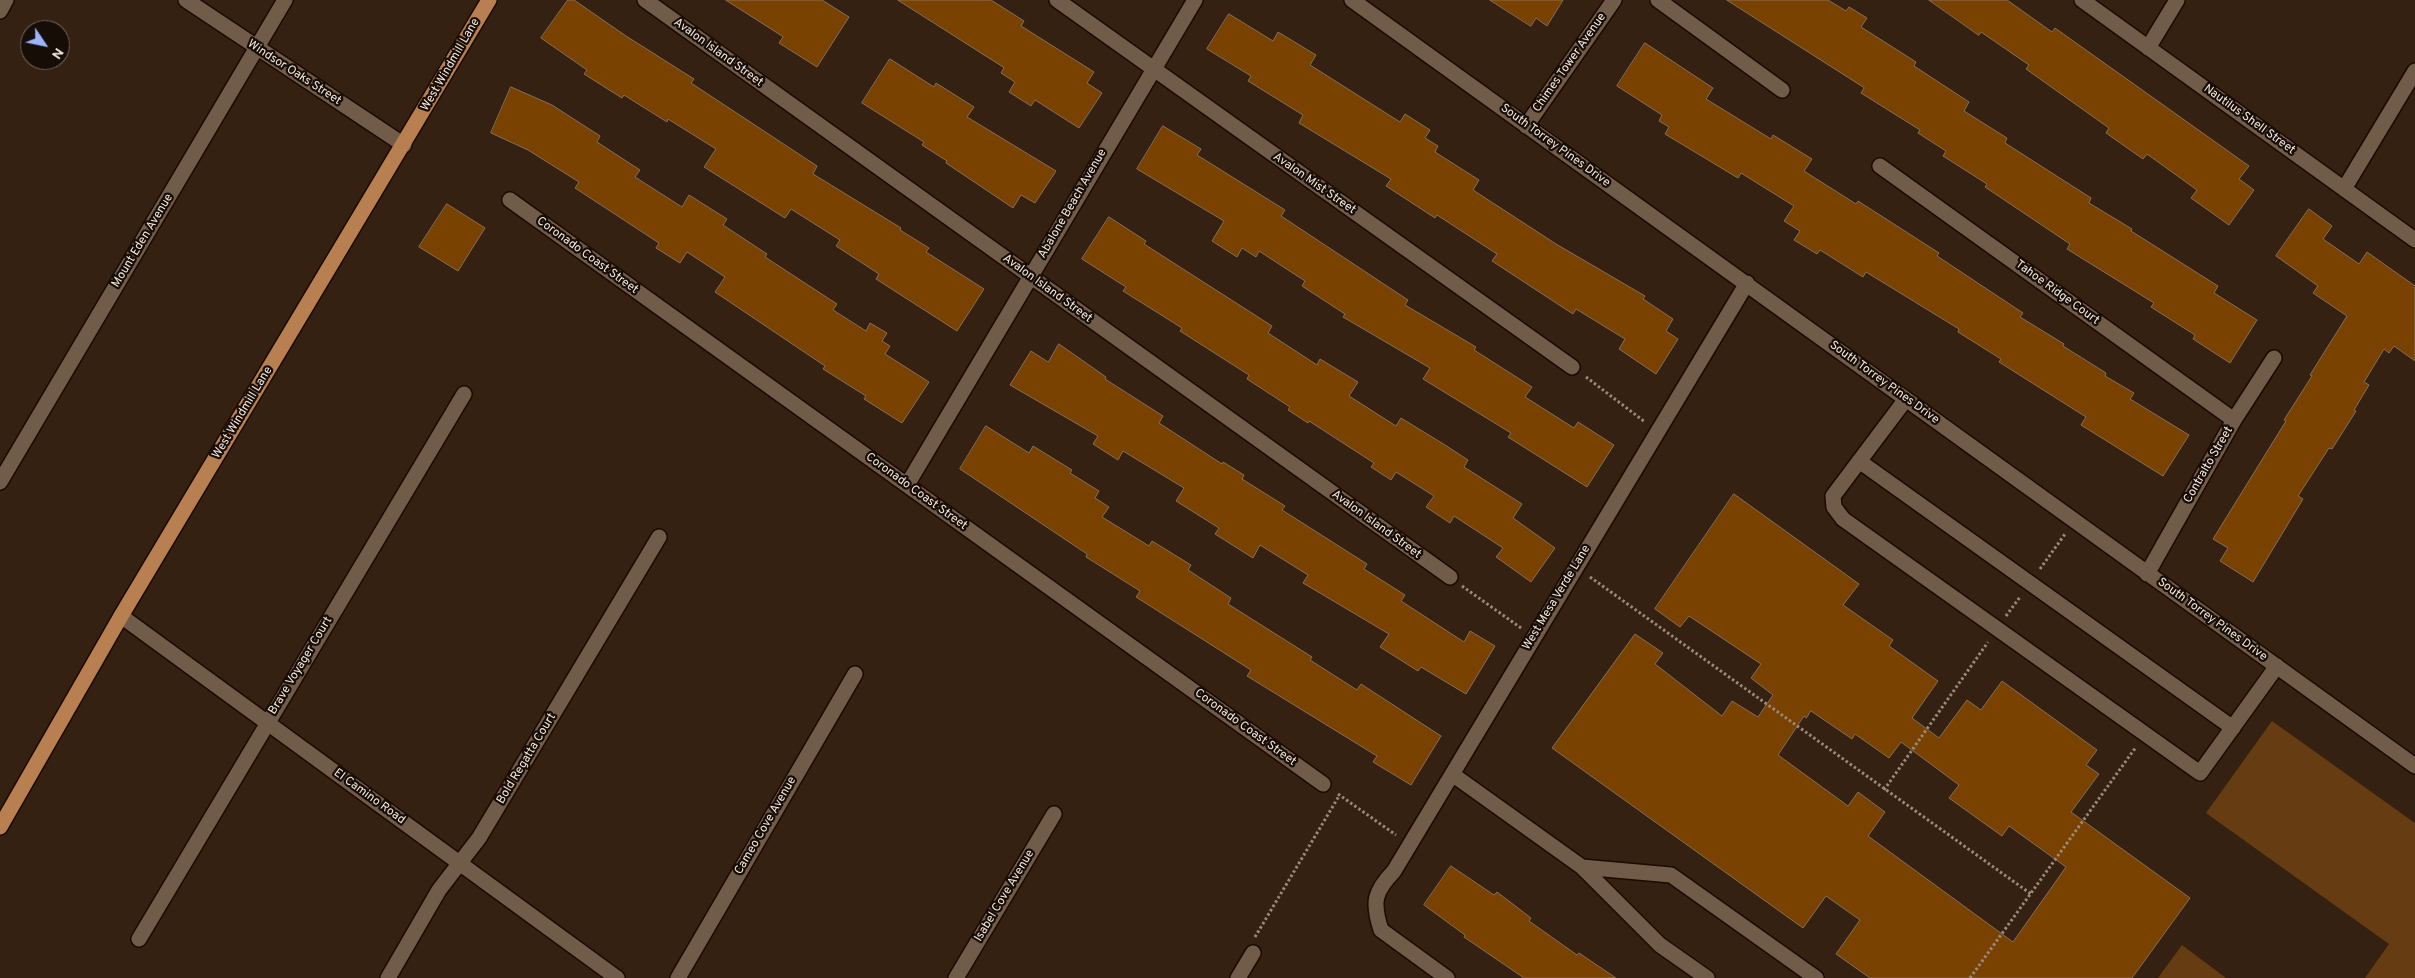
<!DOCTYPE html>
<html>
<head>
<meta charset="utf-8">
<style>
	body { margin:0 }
	#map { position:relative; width:2415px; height:978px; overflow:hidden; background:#352111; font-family:Overpass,sans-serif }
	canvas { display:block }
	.north { position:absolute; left:20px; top:20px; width:50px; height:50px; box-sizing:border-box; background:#160d07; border:1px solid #70655d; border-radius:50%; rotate:124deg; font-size:14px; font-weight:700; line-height:20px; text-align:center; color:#f6e8de }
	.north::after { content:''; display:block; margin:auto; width:18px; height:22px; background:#9db4fd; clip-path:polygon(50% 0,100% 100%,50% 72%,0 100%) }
</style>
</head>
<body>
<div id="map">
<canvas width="2415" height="978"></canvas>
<div class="north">N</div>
</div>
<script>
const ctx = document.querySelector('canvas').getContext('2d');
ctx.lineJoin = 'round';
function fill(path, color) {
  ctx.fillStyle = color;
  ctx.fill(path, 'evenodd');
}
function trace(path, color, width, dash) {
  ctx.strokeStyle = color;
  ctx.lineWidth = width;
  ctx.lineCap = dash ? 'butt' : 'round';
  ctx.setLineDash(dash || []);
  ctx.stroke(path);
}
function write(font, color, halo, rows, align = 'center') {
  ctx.font = font + ' Overpass,sans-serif';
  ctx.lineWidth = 4.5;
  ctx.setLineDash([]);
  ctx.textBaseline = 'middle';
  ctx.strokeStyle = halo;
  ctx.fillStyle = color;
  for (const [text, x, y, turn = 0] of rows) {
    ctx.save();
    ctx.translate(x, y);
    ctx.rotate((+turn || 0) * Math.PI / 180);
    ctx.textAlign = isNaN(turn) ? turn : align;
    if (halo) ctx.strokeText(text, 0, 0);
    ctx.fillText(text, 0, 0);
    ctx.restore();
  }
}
fill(new Path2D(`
	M2272,721l143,102v155h-50l24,-34 -183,-131z
	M2182,945l44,33h-68z`), '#663c13');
const building = new Path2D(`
	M568,0h6l52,36 68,43 -3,4 126,83 -4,8 88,54 -1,2 29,18 -3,4 58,37 -27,42 -81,-52 3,-5 -43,-28 4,-6 -49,-31 -6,9 -81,-51 12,-18 -48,-30 -1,3 -43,-27 -2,3 -38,-24 3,-4 -46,-32z
	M726,0h96l27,17 -32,50 -38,-24 4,-6z
	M898,0h93l33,21 -3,5 73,46 -7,11 15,10 -23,35 -44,-28 -4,6 -22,-14 6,-10 -14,-9 3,-5z
	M1490,0h73l-16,26 -11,-8 -5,8z
	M1727,0h101l18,11 3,-4 18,11 -6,9 55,35 -2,4 55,36 -5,9 43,27 -2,5 86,55 -2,5 43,26 -1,2 87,55 -4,7 43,27 -27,43 -37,-24 2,-4 -44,-28 3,-4 -87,-54 3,-5 -85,-57 2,-3 -44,-28 3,-5 -28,-18 2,-3 -59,-37 3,-5z
	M1929,0h78l45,32 3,-4 194,138 -10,13 15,11 -25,35 -38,-27 6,-8 -50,-36 -4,5 -37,-26 3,-5 -83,-59 3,-4 -48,-33 -2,3z
	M1229,14l44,27 5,-9 38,23 -6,10 90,57 5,-8 25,16 -5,8 13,8 -3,6 44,28 -6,10 83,54 89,52 -2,3 30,20 -7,12 12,8 -22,35 -37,-25 6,-10 -49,-30 -3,5 -81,-53 5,-7 -60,-39 -2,3 -49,-32 5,-7 -92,-56 4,-8 -55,-34 3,-5 -44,-27z
	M1645,43l68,45 -7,11 65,40 2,-4 39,24 -8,12 52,33 2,-3 81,52 -2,3 86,57 -3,4 44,27 -1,2 43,27 -1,3 29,17 -4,6 59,36 -26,41 -82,-51 5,-8 -87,-55 2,-3 -43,-27 1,-3 -93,-57 -3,5 -43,-27 -3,4 -23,-14 6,-9 -16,-10 10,-15 -53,-33 -3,5 -73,-44 4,-7 -10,-6 3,-6 -45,-29z
	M890,59l44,28 2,-4 38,24 -7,10 89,54 -21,32 -14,-8 -8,13 -67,-45 1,-2 -25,-16 2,-3 -62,-39z
	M511,87l41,18 48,31 -3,6 43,28 -5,7 47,30 7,-12 38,24 -4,6 44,29 -2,3 72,47 -4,6 33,21 4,-8 17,10 -5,8 8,5 -5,8 44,28 -27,41 -38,-24 2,-3 -43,-27 2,-3 -110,-74 10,-15 -38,-25 -7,11 -24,-15 3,-5 -84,-55 4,-6 -51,-32 -37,-17z
	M1163,126l38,23 -4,6 88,55 -4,6 127,84 -3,5 71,42 -2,3 58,37 -7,10 49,31 4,-6 36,23 -27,42 -79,-50 3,-4 -88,-54 7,-11 -87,-51 2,-3 -43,-28 3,-5 -46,-30 -3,6 -14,-9 -5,9 -25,-16 12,-20 -87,-52z
	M447,204l38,24 -27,43 -39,-24z
	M2309,209l23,17 -9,13 36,25 8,-12 48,34v75l-21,-15 -5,7 -5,-4 -20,33 5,3 -15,25 2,1 -24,38 -3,-1 -31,48 5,3 -50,83 -33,-21 8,-13 -15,-9 73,-118 -2,-1 28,-44 -2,-1 37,-59 -34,-23 5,-7 -42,-30z
	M1109,217l37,24 -2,3 128,82 -4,7 49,32 3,-6 38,23 -9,14 47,30 5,-8 44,27 23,15 -4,7 58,37 -9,14 42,30 -24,34 -35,-25 7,-9 -49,-32 -4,7 -24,-16 8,-11 -38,-24 -5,8 -20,-13 3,-4 -65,-42 -1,2 -20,-13 2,-3 -43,-28 2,-4 -69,-44 2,-3 -59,-37 3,-4 -44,-28z
	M1059,344l47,33 -1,2 58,37 -4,7 63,41 1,-2 21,13 -2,4 43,27 -3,4 85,54 -3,5 41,26 -4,6 63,41 6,-11 25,15 -29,48 -45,-27 -3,4 -38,-24 9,-13 -86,-51 5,-8 -48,-30 -7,13 -38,-24 4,-6 -43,-27 8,-13 -61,-37 -5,9 -25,-16 5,-8 -88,-51 21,-34 17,11z
	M986,426l43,27 4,-7 39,24 -2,3 29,18 -4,7 14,9 -7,10 47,29 3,-5 39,24 -3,5 43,28 -3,6 84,53 -2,3 47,30 4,-6 80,52 -30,49 -38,-23 4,-6 -130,-80 4,-6 -115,-73 4,-6 -54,-34 1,-3 -127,-85z
	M1734,494l125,90 -16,21 50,35 -4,6 49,35 -26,37 27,20 28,-38 14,10 21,-29 95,69 -11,15 13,9 -28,38 119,86 -58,80h-262l-34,-24 24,-34 -34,-24 -23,32 -251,-180 83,-114 28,19 -8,11 67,52 10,-15 26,16 15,-22 -22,-17 10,-14 -72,-48 -9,11 -25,-18zM1811,711l41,28 3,-5 34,24 12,-16 58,43 -10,13 53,38 7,-10 57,41 -53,75 -145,-106 17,-24 -27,-20 -10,14 -70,-51 26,-39 2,2z
	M1451,866l43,29 3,-3 34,26 -2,3 48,34 2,-2 37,25h-92l-60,-41 1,-2 -41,-30z`);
fill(building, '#7a4200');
trace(building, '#856e5b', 1);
const minor = new Path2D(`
	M186,0l218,145
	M645,0l805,577
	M1057,0l515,367
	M1352,0l1063,766
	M1658,0l124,90
	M2082,0l333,240
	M0,11l6,-11
	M2148,48l29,-48
	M1526,126l88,-126
	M1880,166l354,254
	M2344,189l71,-118
	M510,200l813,584
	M1906,399l-73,97 1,11 9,12 357,254 77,-107
	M1859,461l374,267
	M0,482l285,-482
	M907,485l288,-485
	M2147,574l87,-154 40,-62
	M121,616l496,362
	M1452,774l130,93 78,78 47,33
	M1582,867l89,8 145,103
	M139,939l325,-545
	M388,978l51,-88 40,-52 180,-301
	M678,978l177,-304
	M956,978l98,-164
	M1238,978l15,-25
	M1447,978l-66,-48c-9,-28 -7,-38 13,-59l353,-588`);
const major = new Path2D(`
	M0,827l121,-211 368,-616`);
trace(minor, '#1c0a00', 18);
trace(major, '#1c0a00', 18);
trace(new Path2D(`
	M1586,377l59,45
	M2040,569l25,-35
	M1590,577l441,317
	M1462,586l59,42
	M2006,616l14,-19
	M1884,790l104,-148
	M1338,794l58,41
	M1255,937l84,-141
	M1970,978l166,-231`), '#9a897c', 3, [2.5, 2.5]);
trace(minor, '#715b49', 15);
trace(major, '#b88050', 15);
write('12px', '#f6e8de', '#160d07', [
	["Avalon Island Street",718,53,36],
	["Chimes Tower Avenue",1570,63,-55],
	["West Windmill Lane",451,65,-60],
	["Windsor Oaks Street",294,73,33],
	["Nautilus Shell Street",2249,120,36],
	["South Torrey Pines Drive",1555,146,36],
	["Avalon Mist Street",1314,184,35],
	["Abalone Beach Avenue",1073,204,-60],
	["Mount Eden Avenue",143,241,-59],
	["Coronado Coast Street",587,256,36],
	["Avalon Island Street",1047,289,36],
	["Tahoe Ridge Court",2057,293,36],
	["South Torrey Pines Drive",1884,383,36],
	["West Windmill Lane",243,413,-59],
	["Contralto Street",2209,465,-60],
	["Coronado Coast Street",916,492,36],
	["Avalon Island Street",1376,525,36],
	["West Mesa Verde Lane",1557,598,-59],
	["South Torrey Pines Drive",2212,620,36],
	["Brave Voyager Court",301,666,-59],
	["Coronado Coast Street",1245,728,36],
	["Bold Regatta Court",527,759,-59],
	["El Camino Road",369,797,36],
	["Cameo Cove Avenue",766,826,-60],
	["Isabel Cove Avenue",1005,896,-59]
]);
</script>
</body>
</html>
